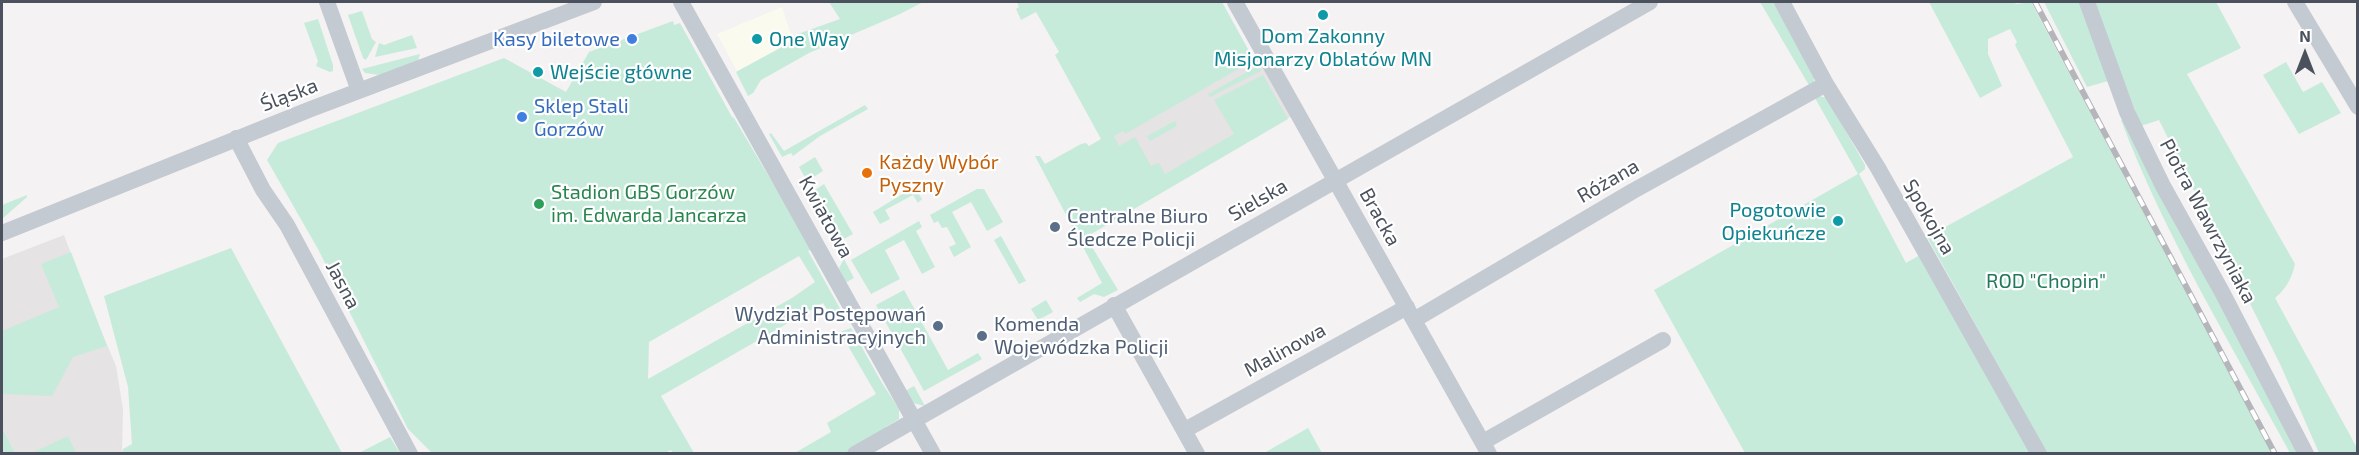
<!DOCTYPE html>
<html>
<head>
<meta charset="utf-8">
<style>
	body { margin:0 }
	#map { position:relative; width:2359px; height:455px; overflow:hidden; background:#f4f2f2; font-family:"Exo 2",sans-serif }
	canvas { display:block }
	.frame { position:absolute; inset:0; border:3px solid #4b525d; pointer-events:none }
	.north { position:absolute; left:2275px; top:24px; width:60px; height:60px; -webkit-text-stroke:4px #fff; paint-order:stroke; rotate:0deg; font-size:16px; font-weight:700; line-height:24px; text-align:center; color:#4b525d }
	.north::after { content:''; display:block; margin:auto; width:21px; height:27px; background:#4b525d; clip-path:polygon(50% 0,100% 100%,50% 72%,0 100%) }
</style>
</head>
<body>
<div id="map">
<canvas width="2359" height="455"></canvas>
<div class="frame"></div>
<div class="north">N</div>
</div>
<script>
const ctx = document.querySelector('canvas').getContext('2d');
ctx.lineJoin = 'round';
function fill(path, color) {
  ctx.fillStyle = color;
  ctx.fill(path, 'evenodd');
}
function trace(path, color, width, dash) {
  ctx.strokeStyle = color;
  ctx.lineWidth = width;
  ctx.lineCap = dash ? 'butt' : 'round';
  ctx.setLineDash(dash || []);
  ctx.stroke(path);
}
function write(font, color, halo, rows, align = 'center') {
  ctx.font = font + ' "Exo 2",sans-serif';
  ctx.lineWidth = 4.5;
  ctx.setLineDash([]);
  ctx.textBaseline = 'middle';
  ctx.strokeStyle = halo;
  ctx.fillStyle = color;
  for (const [text, x, y, turn = 0] of rows) {
    ctx.save();
    ctx.translate(x, y);
    ctx.rotate((+turn || 0) * Math.PI / 180);
    ctx.textAlign = isNaN(turn) ? turn : align;
    if (halo) ctx.strokeText(text, 0, 0);
    ctx.fillText(text, 0, 0);
    ctx.restore();
  }
}
fill(new Path2D(`
	M782,7l11,34 -56,30 -20,-37z`), '#fbfaef');
fill(new Path2D(`
	M1263,52l34,61 -212,124 22,-99z
	M64,235l25,67 27,64 7,43 -1,44h-107l-13,-26v-168z`), '#e5e3e3');
fill(new Path2D(`
	M829,2h94l-23,12 -91,39 -48,27 -8,13 -5,3 -12,-24 57,-31 -1,-5 48,-17z
	M1017,2h205l32,58 -129,74 -2,-3 -9,5 5,10 16,-9 16,29 8,-3 6,11 69,-40 -20,-34 49,-25 25,44 -202,118 32,53 -14,7 -10,-3 -14,8 -3,-4 25,-15 -67,-127h5l5,8 36,-20 5,-1 3,3 12,-7 -46,-84 4,-3 -23,-40 -15,8 -5,-11 3,-2z
	M1760,2h13l41,72v9l-4,4z
	M1929,2h85l2,2 15,-2 241,451h-225l-120,-216 146,-80 -58,-112 2,-3 -7,-13 -22,10v15l14,32 -22,12z
	M2044,2h37l27,79 -21,6z
	M2093,2h123l25,46 -54,26 108,190c-3,14 -9,25 -20,34l82,150v5h-38l-38,-87 -122,-246 -18,6z
	M362,11l10,28 4,3 -10,18 -3,-2 -15,-43z
	M318,19l15,46v6l-3,1 -14,-6 2,-5 -14,-38z
	M673,21l1,4 6,-2 52,94 2,1 78,131 -4,2 35,63 -8,8 -12,-19 -162,93 33,57h-21l-2,-3 -8,4 -231,-1 -24,-24 -90,-180 -51,-89 11,-17 226,-85 62,34 23,-40zM799,256l16,26 -23,16 -144,81 1,-37z
	M412,35l5,13 -42,9 4,-14 5,2z
	M420,54l-2,7 -39,14 -14,-2 -3,-4z
	M2286,62l17,30 19,-10 19,31 -42,21 -36,-59z
	M1258,66l3,5 -51,26 -2,-3z
	M1819,96l8,2 38,67v4l-6,5 47,89 14,-8 112,198h-287l-91,-163 204,-116 -43,-76z
	M865,105l3,4 -48,27 -27,20 -2,-3 -9,4 -13,-23 2,-1 13,18z
	M2124,119l176,334h-10c-59,-109 -125,-217 -169,-333z
	M1175,121l2,5 -27,15 -3,-5z
	M815,157l8,14 -16,10 -8,-14z
	M824,184l29,50 -13,7 -28,-49z
	M914,187l8,12 -4,4 -5,-8 -28,15 5,9 -10,5 -7,-12z
	M977,189h7l19,33 -16,9 -16,-29 -19,10 19,35 -17,10 -5,-10 7,-3 -9,-17 -5,1 -4,-7 -4,2 -4,-8z
	M27,195v2l-25,22v-14z
	M919,221l3,6 -6,4 19,36 -13,7 -18,-34 -19,10 15,29 -29,15 -20,-34z
	M1001,236l25,45 -7,3 -25,-44z
	M231,248l111,205h-220l1,-4 9,-5 -4,-57 -24,-91z
	M71,252l36,94 -34,11 -21,39 -50,-2v-63l57,-24 -18,-43z
	M844,259l10,19 -9,5 -6,-15z
	M904,290l44,80 30,-17 4,6 -58,32 -48,-86z
	M1046,300l7,12 -15,8 -7,-11z
	M851,328l31,55 17,26v10l-13,8 2,4 -39,22 -56,1 38,-22 -4,-9 49,-29 -36,-62z
	M914,386l11,20 -12,-3 -8,-12z
	M2,427l13,26h-13z
	M1308,428l14,25h-58z
	M68,436l8,17h-44z
	M390,437l10,16h-41z`), '#c6ebdb');
trace(new Path2D(`
	M327,2l32,89
	M681,2l252,452
	M1235,2l254,452
	M1782,2l44,82 52,84 161,286
	M2087,2l40,110 36,74 59,106 84,162
	M2295,2l63,105
	M236,138l27,52 24,35 123,229
	M2,233l309,-124 283,-107
	M1114,305l83,149
	M1414,320l219,-129 193,-107
	M1185,430l222,-123
	M1483,442l180,-102
	M855,454l795,-452`), '#c4cad1', 16);
const rail = new Path2D(`
	M2035,2l240,452`);
trace(rail, '#b5b6bb', 6);
trace(rail, '#fff', 4, [11]);
for (const [x, y, r, color] of [
	[1323,15,6,"#0f9aa8"],
	[632,39,6,"#3f7fe0"],
	[757,39,6,"#0f9aa8"],
	[538,72,6,"#0f9aa8"],
	[522,117,6,"#3f7fe0"],
	[867,173,6,"#e8710a"],
	[539,204,6,"#2e9e5b"],
	[1838,221,6,"#0f9aa8"],
	[1055,227,6,"#5c6f8a"],
	[938,326,6,"#5c6f8a"],
	[982,336,6,"#5c6f8a"]
]) {
  const dot = new Path2D();
  dot.arc(x, y, r, 0, 2 * Math.PI);
  ctx.fillStyle = color;
  ctx.fill(dot);
  trace(dot, '#fff', 2);
}
write('20px', '#0d838f', '#fff', [
	["Dom Zakonny",1323,36,"center"],
	["Misjonarzy Oblatów MN",1323,59,"center"],
	["One Way",769,39],
	["Wejście główne",550,72],
	["Pogotowie",1826,210,"right"],
	["Opiekuńcze",1826,233,"right"]
], 'left');
write('20px', '#366cbe', '#fff', [
	["Kasy biletowe",620,39],
	["Sklep Stali",534,106,"left"],
	["Gorzów",534,129,"left"]
], 'right');
write('20px', '#4b525d', '#fff', [
	["Śląska",289,95,-21],
	["Różana",1608,181,-30],
	["Sielska",1258,200,-30],
	["Kwiatowa",826,217,61],
	["Bracka",1380,217,61],
	["Spokojna",1929,217,60],
	["Piotra Wawrzyniaka",2208,221,62],
	["Jasna",343,285,62],
	["Malinowa",1285,350,-29]
]);
write('20px', '#c56008', '#fff', [
	["Każdy Wybór",879,162],
	["Pyszny",879,185]
], 'left');
write('20px', '#27864d', '#fff', [
	["Stadion GBS Gorzów",551,192],
	["im. Edwarda Jancarza",551,215]
], 'left');
write('20px', '#4e5e75', '#fff', [
	["Centralne Biuro",1067,216],
	["Śledcze Policji",1067,239],
	["Wydział Postępowań",926,314,"right"],
	["Administracyjnych",926,337,"right"],
	["Komenda",994,324],
	["Wojewódzka Policji",994,347]
], 'left');
write('20px', '#22785c', '#fff', [
	["ROD \"Chopin\"",2046,281]
]);
</script>
</body>
</html>
